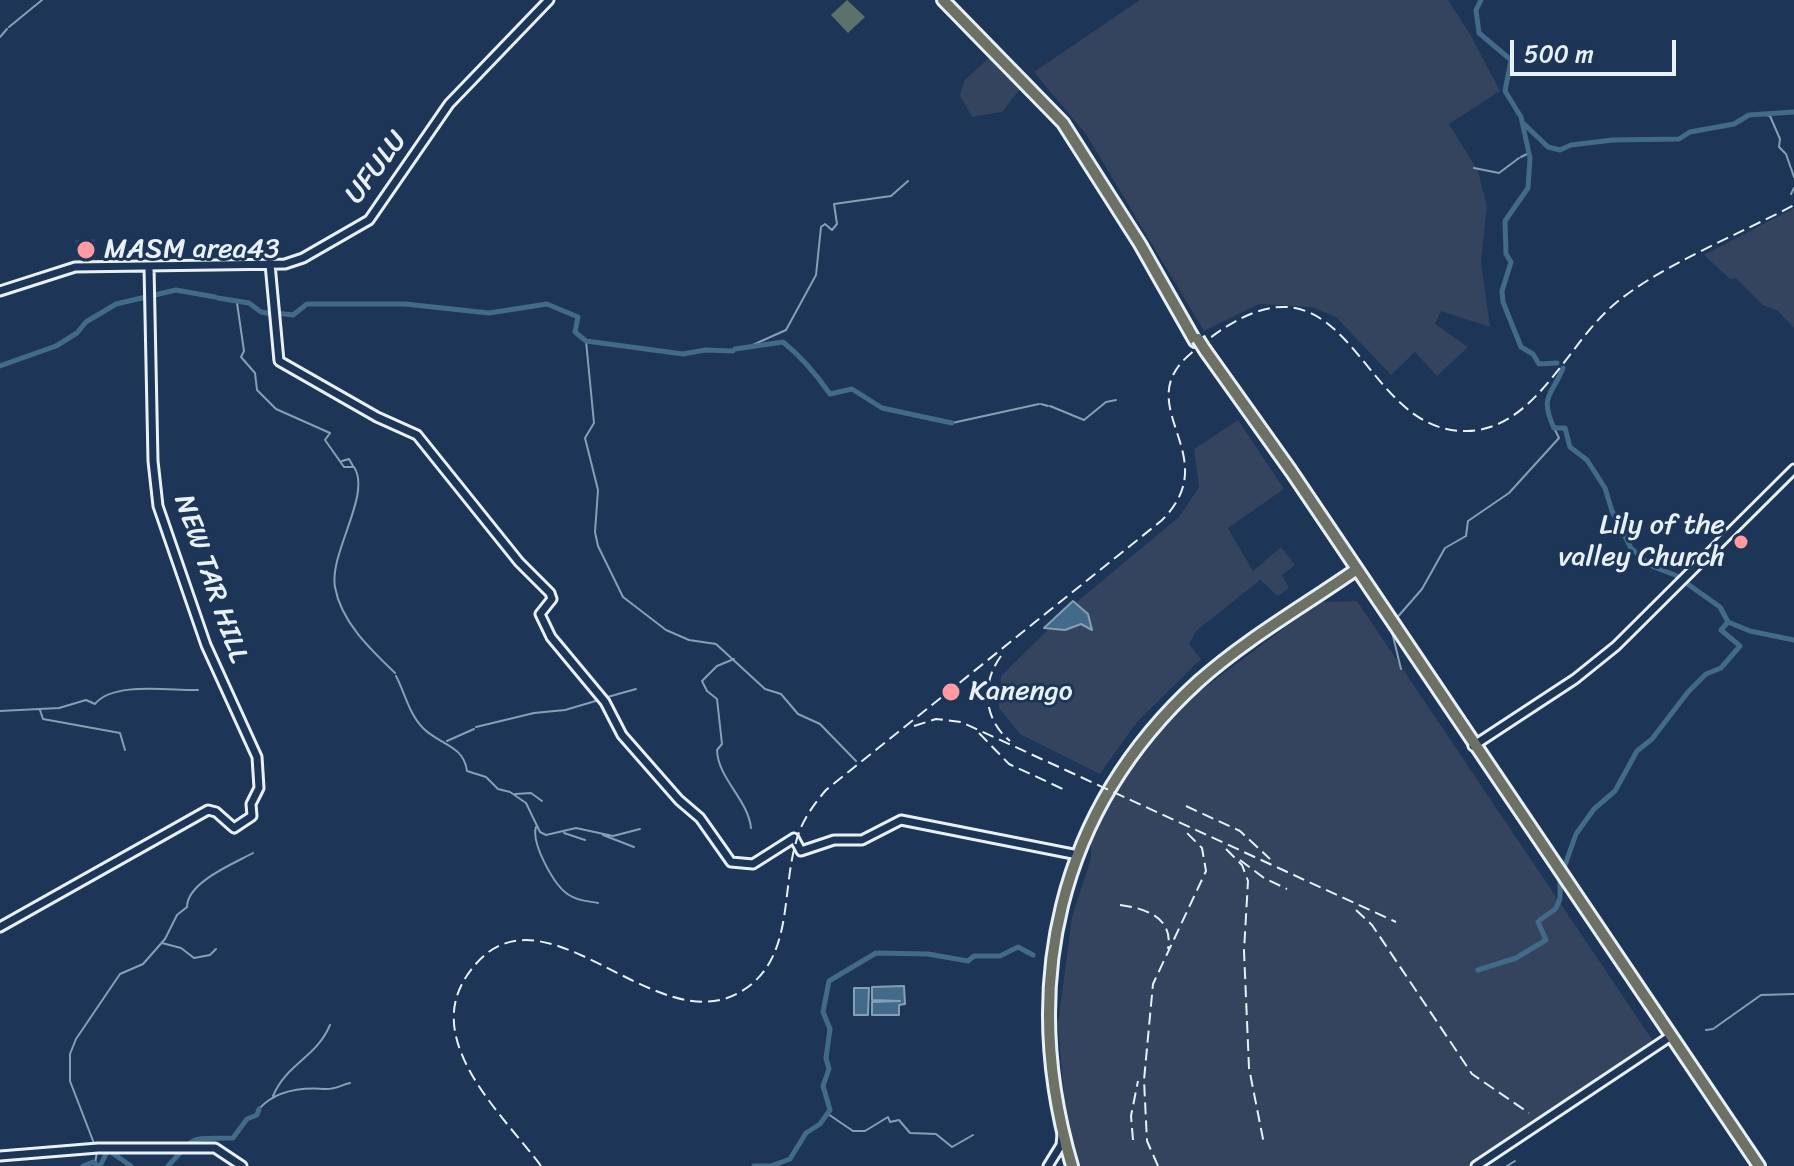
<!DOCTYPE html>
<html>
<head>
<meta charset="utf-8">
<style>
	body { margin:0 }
	#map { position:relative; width:1794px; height:1166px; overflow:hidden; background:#1d3557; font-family:Sriracha,sans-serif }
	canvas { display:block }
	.scale { position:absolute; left:1510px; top:40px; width:166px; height:36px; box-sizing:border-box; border:4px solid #e8f1f8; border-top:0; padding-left:10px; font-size:24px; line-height:28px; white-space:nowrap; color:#e8f1f8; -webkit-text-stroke:6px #1d3557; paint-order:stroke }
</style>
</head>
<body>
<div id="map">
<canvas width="1794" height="1166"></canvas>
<div class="scale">500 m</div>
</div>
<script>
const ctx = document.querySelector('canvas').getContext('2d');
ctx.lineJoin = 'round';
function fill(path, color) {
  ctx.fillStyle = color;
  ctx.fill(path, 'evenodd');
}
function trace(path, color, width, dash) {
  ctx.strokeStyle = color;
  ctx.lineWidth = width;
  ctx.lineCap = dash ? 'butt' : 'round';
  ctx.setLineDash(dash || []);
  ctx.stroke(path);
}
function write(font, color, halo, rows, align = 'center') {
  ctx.font = font + ' Sriracha,sans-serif';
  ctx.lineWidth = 6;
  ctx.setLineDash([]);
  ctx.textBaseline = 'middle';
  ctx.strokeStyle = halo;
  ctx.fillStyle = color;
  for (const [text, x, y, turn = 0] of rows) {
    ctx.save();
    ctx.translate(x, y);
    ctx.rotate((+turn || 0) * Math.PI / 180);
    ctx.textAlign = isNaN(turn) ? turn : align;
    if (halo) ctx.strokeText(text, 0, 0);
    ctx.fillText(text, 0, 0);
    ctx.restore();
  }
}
fill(new Path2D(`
	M1140,0h308l22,34 30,57 -51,33 29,47 9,35 -6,56 9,65 -49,-16 -6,13 33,23 -31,29 -22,-24 -24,23 -55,-58 -24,-10 -53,-3 -55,27 -118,-197 -52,-62z
	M994,53l31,30 -23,29 -30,5 -12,-21 4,-15z
	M1794,208v120l-17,-18 -13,-4 -28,-28 -6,1 -26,-24z
	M95,239v24l-13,1 -4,-4 -3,-20z
	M1238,420l46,69 -56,39 25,43 28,-24 14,18 -13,10 7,13 -11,8 -18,-16 -64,51 -7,13 12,15 -65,64 -36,51 -80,-40 -21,-26 2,-32 71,-70 107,-89 20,-30 -5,-38z
	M1357,601l298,443 -181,122h-396l-11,-39 -9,-102 14,-108 19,-59v-21l30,-58 59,-73 139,-104z`), '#34445f');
fill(new Path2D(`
	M847,0l18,17 -17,16 -17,-18z`), '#5c706c');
const water = new Path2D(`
	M1073,601l15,13 4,16 -11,-6 -16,6 -21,-2z
	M904,986l1,18 -6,1v10h-27v-13l28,-1 -28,-1v-13z
	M854,988h15l-1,27h-14z`);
fill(water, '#426a89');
trace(water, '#84a0b5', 2);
trace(new Path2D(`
	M9,27l33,-27
	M0,37l7,-8
	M1761,114l9,2 10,23 -1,8 6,6
	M1786,154l8,23
	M1521,157l8,-4
	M1474,168l25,5 20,-15
	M1791,194l3,-6
	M237,303l7,48 -3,6 14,16 2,17 19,19 54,24 -5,7 19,27h10c18,27 -25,86 -19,120 6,35 36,63 60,86
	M586,341l8,82 -9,15 13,52 -3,42 3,14 25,51 43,33 23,10 27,4 49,45 16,5 17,20 22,10 36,37
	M746,348l40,-18 30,-55 5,-48 4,-3 7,6 5,-6 -3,-20 57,-8 17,-15
	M1041,404l7,2
	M1050,406l34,14 22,-18 10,-2
	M952,423l87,-19
	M342,461l7,-2 4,7
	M1395,620l27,-31 23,-41 21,-12 2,-15 41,-28 50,-55 -5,-10
	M1391,628l10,41
	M734,659l-17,7 -15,15 5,10 10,8 5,45 -5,6c1,29 31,49 34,78
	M396,676c9,17 13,38 27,52 15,16 41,17 44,43l19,6 12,12 12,3 16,11 14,29 6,3 30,-7 37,8 27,-7
	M604,698l32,-9
	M40,710l3,9 77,14 5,17
	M0,711l59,-3 27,-8 9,4c18,-23 77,-13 103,-14
	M476,727l58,-14 31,-3 34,-10
	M447,741l27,-12
	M515,794l16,-1 11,8
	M536,827c-5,16 18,59 33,68 9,6 18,6 29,8
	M564,833l21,7
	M603,835l31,12
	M162,943l19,5 13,10 16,-3 6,-6
	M1706,1030l7,-1 48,-34 33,-1
	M273,1096c14,-33 43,-38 57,-71
	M259,1109c15,-17 40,-22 66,-20 9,1 16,-4 25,-6
	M828,1114l25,17h12l23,-14 2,5 9,-2 11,13 26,1 16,13 21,-12
	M95,1146l-25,-65v-27l6,-15 44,-65 23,-10 22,-25 12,-24 10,-8c0,-25 48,-44 66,-54
	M95,1164l2,-13
	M1507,1166l8,-5`), '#84a0b5', 2);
trace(new Path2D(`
	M1481,0l-5,10 3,23 32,27 -6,31 16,26 9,41 -2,30 -23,33 1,33 5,8 -9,29 1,11 18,45 12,7 6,10 18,-1
	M1524,124l24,23 12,3 11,-5 42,-5 66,-1 11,-7 44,-8 15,-9 45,-3
	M218,298l31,5 12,9 11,2
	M276,313l17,2 14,-11h98l84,9 58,-9 31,13 -3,15 11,9 97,13 22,-4 28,1
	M735,349l48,-7c19,15 33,32 47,52l22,-5 30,19 70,15
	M0,366l56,-20 21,-13 9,-11 30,-18 60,-14 39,7
	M1563,368c-11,28 -24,27 -9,60h11l5,19 17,13 18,28 7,23 19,37 18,17 26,10 45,32 8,15 22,9 44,9
	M1563,871l13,-37 18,-25 21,-18 22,-40 15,-12 36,-47 18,-18 15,-6 19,-22 -19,-16 7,-8
	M1556,908l4,-9v-25
	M1540,920l14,-10
	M1478,970l38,-12 30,-18 -8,-18
	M83,1166l10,-4 5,4
	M100,1166l8,-16 23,16
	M168,1166c31,-33 19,-27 65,-28l14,-19 10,-4 2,-6
	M754,1166h17
	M771,1166l19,-7 16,-26 14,-9 10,-14 -7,-24 6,-17 -3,-11 4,-29 -7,-17 6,-31 47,-28 52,1 40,7 6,-5h26l18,-9 15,8`), '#426a89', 5);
const secondary = new Path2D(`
	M270,264l9,97 98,56 40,18 102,127 31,31 2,6 -12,15 11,23 54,65 17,33 57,65 21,18 31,44 22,2 41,-26 7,13 33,-11h28l39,-20 177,35
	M0,291l75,-24 210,-3 18,-6 66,-38 80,-116 100,-104
	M1473,746l102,-67 41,-33 178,-177
	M0,927l208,-117 8,2 18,16 18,-12 -1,-12 8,-16 -2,-31 -51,-112 -48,-139 -5,-45 -4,-194
	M0,1156l98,-8h117l27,18
	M1048,1166l13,-21 1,-11
	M1476,1166l195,-130`);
const highway = new Path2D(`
	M943,0l120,123 77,121 55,97
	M1205,350l86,121 468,695
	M1072,1166c-53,-180 -15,-355 126,-484 48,-43 106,-76 159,-113`);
trace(secondary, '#e8f1f8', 13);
trace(highway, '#e8f1f8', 16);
trace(secondary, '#1d3557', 7);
trace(highway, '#6c7065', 10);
trace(new Path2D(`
	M1001,656c-20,27 -18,63 9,85
	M914,726l22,-7 25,3 435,200
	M979,733l30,31 56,26
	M1186,806l54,25 30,28
	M1226,849l16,16 6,16 -4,70 5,117 15,76
	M1240,860l24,18 23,11
	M1120,905c24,3 54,12 48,44
	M1356,910l16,15 100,149 57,39
	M1133,1140l-2,-24 7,-35
	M541,1166c-37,-50 -118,-123 -75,-189 72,-111 187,69 276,14 52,-32 39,-98 54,-149 5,-20 17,-37 30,-52l335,-269c66,-64 -31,-113 27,-165 164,-145 163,78 279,75 66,-1 99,-83 142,-122 43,-40 131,-75 185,-104
	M1158,1166l-11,-25 -3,-61 9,-96 53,-113 -4,-23 -17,-17`), '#e8f1f8', 2, [12, 6]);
const highwayBridge = new Path2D(`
	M1198,339l7,11`);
trace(highwayBridge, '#e8f1f8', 16, []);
trace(highwayBridge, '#6c7065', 10);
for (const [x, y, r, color] of [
	[86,250,10,"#ff9aa2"],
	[1741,542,8,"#ff9aa2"],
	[951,692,10,"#ff9aa2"]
]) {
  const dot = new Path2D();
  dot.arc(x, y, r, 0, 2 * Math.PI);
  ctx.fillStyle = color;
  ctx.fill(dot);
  trace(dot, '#1d3557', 3);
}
write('28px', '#e8f1f8', '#1d3557', [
	["UFULU",377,168,-53],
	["NEW TAR HILL",210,579,71]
]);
write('28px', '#e8f1f8', '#1d3557', [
	["MASM area43",104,250],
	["Lily of the",1725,526,"right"],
	["valley Church",1725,558,"right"],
	["Kanengo",969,692]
], 'left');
</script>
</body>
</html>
